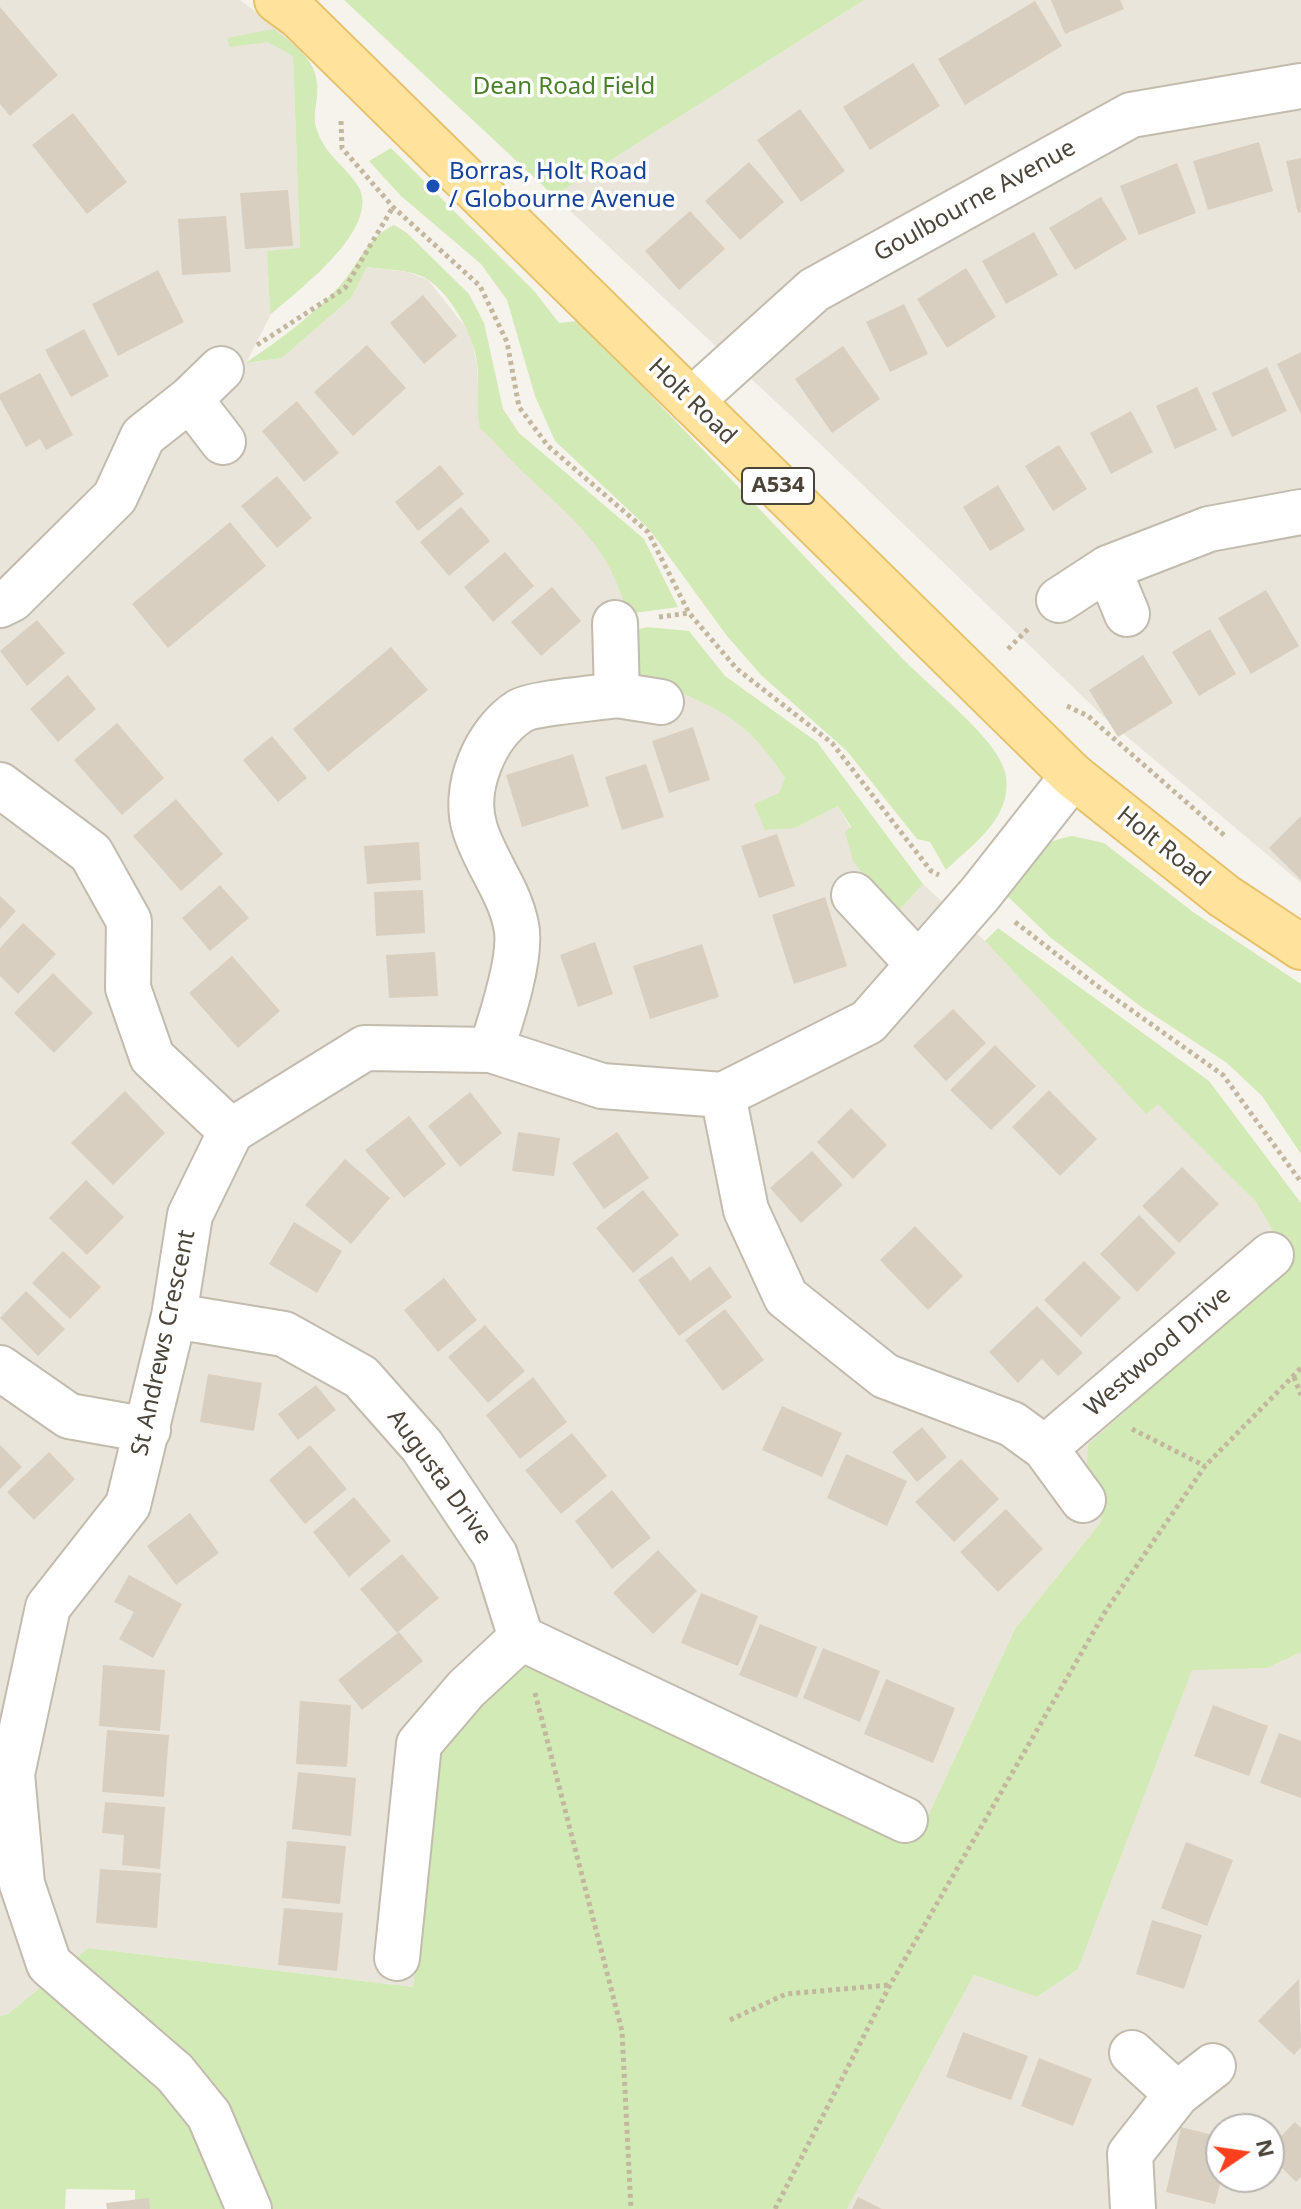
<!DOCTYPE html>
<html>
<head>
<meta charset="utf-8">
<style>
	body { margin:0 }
	#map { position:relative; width:1301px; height:2209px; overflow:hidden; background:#f6f3ec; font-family:"Noto Sans",sans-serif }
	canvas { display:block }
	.north { position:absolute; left:1205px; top:2113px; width:80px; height:80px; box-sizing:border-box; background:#fff; border:2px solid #b7b4b0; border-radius:50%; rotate:77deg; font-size:22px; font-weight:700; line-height:32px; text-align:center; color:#4b4439 }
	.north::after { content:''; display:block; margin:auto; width:28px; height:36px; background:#fc3f1d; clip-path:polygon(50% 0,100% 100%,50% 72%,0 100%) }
</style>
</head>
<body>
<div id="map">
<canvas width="1301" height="2209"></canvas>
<div class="north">N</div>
</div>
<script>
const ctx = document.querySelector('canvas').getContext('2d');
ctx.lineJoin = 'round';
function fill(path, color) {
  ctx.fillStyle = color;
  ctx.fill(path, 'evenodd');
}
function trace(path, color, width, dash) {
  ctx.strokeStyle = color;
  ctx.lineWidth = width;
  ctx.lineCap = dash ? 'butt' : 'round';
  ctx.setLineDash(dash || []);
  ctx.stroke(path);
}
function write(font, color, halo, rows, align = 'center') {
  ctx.font = font + ' "Noto Sans",sans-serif';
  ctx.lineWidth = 7;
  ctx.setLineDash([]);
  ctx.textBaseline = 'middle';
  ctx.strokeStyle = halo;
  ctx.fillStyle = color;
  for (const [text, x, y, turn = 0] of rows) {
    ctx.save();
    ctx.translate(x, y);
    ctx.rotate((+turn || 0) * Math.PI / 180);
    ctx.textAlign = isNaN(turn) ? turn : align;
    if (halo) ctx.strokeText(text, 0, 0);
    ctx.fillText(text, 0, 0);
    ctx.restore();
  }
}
fill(new Path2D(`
	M0,0h240l61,46 -8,10 7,193 -33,2 3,65 -24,47 36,-5 69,-60 16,-31 40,5 21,8 42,53 7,31 3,65 20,15 15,20 78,74 26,42 8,34 40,74 57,22 42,39 19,29 -6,15 16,35 43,-22 59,107 26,-29 62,57 161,172 12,-10 98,99 18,31 17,9 -3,22 -189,221 2,37 -86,107 -95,204 -484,-69 -23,223 -325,-39 -80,66 -8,2z
	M864,0h437v883l-194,-163 -318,-306 -235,-218z
	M1301,1652v557h-454l127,-234 63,22 41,-28 114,-300 75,-1zM1221,2129h48v48h-48z`), '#eae5da');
fill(new Path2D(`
	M344,0h520l-310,196z
	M274,29c25,20 47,33 43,68 -1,9 -4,20 -1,30 8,28 28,37 42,59 25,42 -62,106 -88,129l-3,-64 33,-3 -7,-192 -25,-14 -38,5 -3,-9z
	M391,148l144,144 24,31 18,-2 21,20c102,104 201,211 302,315 26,28 97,82 105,116 10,44 -31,71 -59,98l-16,-28 -13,-3 -70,-88 -86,-76 -34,-39 -78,-107 -94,-88 -20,-45 -28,-96 -26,-36 -80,-68 -32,-35z
	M394,225l13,8 62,61 15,29 19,86 16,24 125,106 34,68 -51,7c-17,-69 -54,-94 -103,-141 -16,-15 -27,-31 -44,-44 -5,-23 0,-44 -3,-67 -3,-26 -27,-69 -50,-83 -17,-10 -41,-9 -60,-12l-16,31 -69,60 -37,5c34,-22 64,-45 92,-74 21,-22 28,-50 57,-64z
	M647,627l42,4 36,45 92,66 106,142 -27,30 -43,-53 -8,-29 6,-5 -13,-21 -43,22 -30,2 -11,-26 25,-11 6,-15c-44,-69 -77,-72 -147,-103l-12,-42z
	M1072,836l32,7 89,69 108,72v170l-39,-58 -35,-33 -87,-57 -89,-68 -51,-49c23,-30 33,-45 72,-53z
	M998,928l211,153 92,122v449l-34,16 -75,2 -114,299 -41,28 -63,-22 -127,234h-712v-19l-69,-1 -1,20h-65v-193l8,-2 80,-66 325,39 23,-223 39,-64 46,-38 399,171 95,-204 86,-107 -2,-37 -12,-18 1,-22 200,-181 3,-22 -17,-9 -18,-31 -98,-98 -12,10 -161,-173z`), '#d2eab5');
fill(new Path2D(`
	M1051,0h69l4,9 -59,25z
	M1035,1l27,45 -97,59 -27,-46z
	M0,7l58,68 -48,41 -10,-12z
	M913,63l27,43 -70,44 -27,-43z
	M800,109l45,62 -44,31 -44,-62z
	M73,113l54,69 -40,32 -55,-69z
	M1259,142l14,49 -65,19 -15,-49z
	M1301,158v54l-3,1 -12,-52z
	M749,162l35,40 -44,38 -35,-39z
	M1177,163l19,50 -57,22 -19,-49z
	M288,190l5,56 -48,3 -5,-56z
	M1101,197l26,42 -52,31 -26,-42z
	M690,211l35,38 -46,41 -34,-39z
	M226,216l5,56 -49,3 -4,-56z
	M1034,232l24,43 -52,29 -24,-43z
	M966,268l30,49 -49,31 -30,-49z
	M158,270l26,52 -66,34 -26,-52z
	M423,295l34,41 -33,28 -34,-41z
	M904,304l24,50 -38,18 -24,-50z
	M84,329l25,47 -38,21 -26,-47z
	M367,345l39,43 -53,48 -39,-44z
	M843,346l37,53 -48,34 -37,-54z
	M1301,352v62l-24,-50z
	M1267,367l20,44 -55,26 -20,-44z
	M40,373l33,62 -27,15 -6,-11 -14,8 -26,-48v-5z
	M1197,387l20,43 -42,19 -19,-43z
	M297,401l42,52 -35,29 -42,-51z
	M1131,411l22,41 -42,22 -21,-41z
	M1059,445l28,44 -34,22 -28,-45z
	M440,465l24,29 -46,37 -23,-29z
	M277,476l35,42 -35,30 -36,-42z
	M998,485l27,45 -35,21 -27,-44z
	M461,507l29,34 -41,35 -29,-34z
	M230,522l36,44 -98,82 -36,-44z
	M505,552l29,34 -41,36 -29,-35z
	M552,587l29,34 -40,35 -30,-34z
	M1266,590l33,56 -48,28 -33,-56z
	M37,620l28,33 -38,33 -27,-35z
	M1210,629l26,45 -37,22 -27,-44z
	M391,647l37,43 -100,82 -35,-43z
	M1143,655l30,48 -55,34 -29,-47z
	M68,675l28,34 -38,33 -28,-33z
	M117,723l47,55 -42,37 -48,-55z
	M693,727l17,53 -41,13 -17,-52z
	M272,736l35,42 -29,24 -35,-42z
	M573,754l16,52 -67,21 -16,-52z
	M646,764l18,53 -42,13 -17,-53z
	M176,799l47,55 -42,37 -48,-55z
	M1301,816v64l-32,-32z
	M777,834l18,52 -36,12 -18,-52z
	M419,842l2,38 -54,4 -3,-38z
	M220,885l29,33 -39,33 -28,-33z
	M423,890l2,43 -49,3 -2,-44z
	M0,896l16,15 -16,18z
	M825,897l22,69 -53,18 -22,-69z
	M23,923l33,31 -38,40 -18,-18v-28z
	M595,942l18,52 -35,13 -18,-52z
	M702,944l17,53 -69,22 -17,-53z
	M435,952l3,44 -49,2 -3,-43z
	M232,956l48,55 -42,37 -49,-55z
	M53,973l40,40 -39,40 -40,-40z
	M953,1009l33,34 -40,38 -33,-35z
	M995,1045l41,41 -45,44 -41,-40z
	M1049,1090l48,49 -37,37 -48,-49z
	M125,1091l40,42 -52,52 -42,-42z
	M470,1092l32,41 -42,34 -32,-41z
	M851,1108l36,37 -34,34 -36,-37z
	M409,1116l37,48 -42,34 -39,-48z
	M518,1132l42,6 -6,38 -42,-5z
	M617,1132l32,46 -45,31 -32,-46z
	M812,1151l31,34 -42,38 -31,-35z
	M345,1159l45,39 -39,46 -46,-39z
	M1182,1167l37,37 -40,39 -37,-37z
	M86,1180l38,37 -37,38 -38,-37z
	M643,1190l36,45 -46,38 -37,-45z
	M1139,1215l37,38 -39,39 -37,-38z
	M294,1222l48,29 -25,42 -48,-29z
	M915,1226l48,50 -35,34 -48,-50z
	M63,1251l38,36 -31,32 -38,-36z
	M672,1256l18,25 20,-15 22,31 -53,39 -41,-56z
	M1084,1261l37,37 -40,39 -37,-37z
	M444,1278l33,42 -39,32 -34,-42z
	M26,1291l39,38 -27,27 -38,-38z
	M1037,1306l46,47 -25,23 -16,-17 -24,24 -29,-31z
	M725,1309l39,51 -41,31 -38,-51z
	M485,1325l40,46 -37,32 -40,-46z
	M208,1374l54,9 -8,48 -54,-9z
	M533,1377l34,45 -47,37 -34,-44z
	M316,1385l20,25 -38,30 -20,-26z
	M782,1406l60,27 -20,44 -60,-27z
	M922,1427l25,30 -30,25 -25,-30z
	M572,1433l35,43 -46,38 -36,-44z
	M0,1445l22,22 -22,22z
	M310,1445l37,44 -42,35 -36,-44z
	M49,1452l26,27 -41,41 -27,-28z
	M846,1454l61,27 -20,45 -60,-28z
	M961,1459l38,40 -45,43 -39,-40z
	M612,1490l39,48 -39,31 -37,-48z
	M354,1497l37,44 -42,36 -36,-45z
	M1006,1509l37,40 -45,43 -38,-40z
	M190,1513l29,40 -43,32 -29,-39z
	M658,1550l39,41 -44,43 -40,-41z
	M402,1554l37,44 -42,35 -37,-44z
	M129,1575l53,29 -29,54 -34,-19 15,-27 -20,-10z
	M701,1593l57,23 -20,50 -57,-23z
	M760,1624l57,23 -20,51 -58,-23z
	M399,1632l24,29 -61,49 -24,-30z
	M823,1648l57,23 -20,51 -57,-24z
	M103,1665l62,5 -5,61 -61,-5z
	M886,1679l69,29 -22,55 -69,-29z
	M300,1701l51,4 -4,62 -51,-3z
	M1213,1705l55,21 -19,50 -55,-20z
	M107,1730l62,5 -5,62 -62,-5z
	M1279,1733l22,8v57l-41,-15z
	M298,1772l58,6 -5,58 -59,-7z
	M105,1802l60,5 -5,62 -38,-4 2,-30 -22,-2z
	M287,1841l59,5 -6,58 -58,-6z
	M1186,1842l47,18 -26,66 -46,-18z
	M100,1869l61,4 -4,55 -61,-5z
	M284,1908l59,5 -6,58 -59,-6z
	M1152,1920l50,15 -18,54 -48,-15z
	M1299,1979l2,68 -7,8 -36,-34z
	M963,2032l65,24 -17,44 -65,-23z
	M1039,2058l53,21 -19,47 -52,-20z
	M1295,2122l6,6v49l-5,5 -27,-27v-7z
	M1181,2127l40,10 1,40 -7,27 -49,-12z
	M858,2197l24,12h-30z
	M149,2198l1,11h-43l-1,-6z`), '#d8cfc1');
const street = new Path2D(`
	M190,399l33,43
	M691,401l123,-111 317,-175 170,-29
	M1108,568l19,46
	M1059,600l49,-32 101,-39 92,-17
	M0,605l12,-6 103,-102 28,-61 47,-37 31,-30
	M617,695l44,7
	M0,785l91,68 38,68 -1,67 24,69 79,74
	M854,895l64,69
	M491,1050c10,-30 32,-95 25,-125 -7,-35 -31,-63 -41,-96 -13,-40 10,-96 45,-118 13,-8 78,-13 97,-16l-2,-72
	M723,1095l23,115 40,87 99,79 127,48 33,24
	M174,1316l110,18 77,43 61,69 73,109 26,83 -55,51 -47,55 -22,214
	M0,1368l69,48 79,14
	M1083,1500l-38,-52 226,-193
	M521,1638l384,182
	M1132,2053l45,41 -47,60 3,55
	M1177,2094l36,-28
	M249,2209l-40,-94 -34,-42 -126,-109 -27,-80 -10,-110 36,-167 80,-102 46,-189 16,-101 41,-84 134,-83 126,2 111,36 121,9 145,-73 112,-128 93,-118`);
const primary = new Path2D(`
	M277,0l22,16 774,760 151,120 77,51`);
trace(street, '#c2bbae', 48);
trace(primary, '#e6c16a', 48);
trace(new Path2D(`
	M341,121l1,27 51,59 87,79 27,56 12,65 29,39 100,86 41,81 48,56 95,74 99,128 8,4
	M257,345l88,-57 48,-81
	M659,617l30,-4
	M1008,649l21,-21
	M1067,706l21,10 137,120
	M1015,922l81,63 127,90 78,107
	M1294,1377l7,18
	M1132,1429l73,37
	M535,1693l87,338 9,178
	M730,2020l56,-26 103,-9
	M775,2209l115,-224 215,-373 100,-146 96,-98`), '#c4b79f', 5, [4, 4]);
trace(street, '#fff', 44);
trace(primary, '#ffe39c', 44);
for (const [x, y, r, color] of [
	[433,186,8,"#1a4fb4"]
]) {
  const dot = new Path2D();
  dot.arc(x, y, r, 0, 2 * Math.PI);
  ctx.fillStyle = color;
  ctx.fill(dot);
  trace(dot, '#fff', 3);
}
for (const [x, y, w] of [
	[778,486,72]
]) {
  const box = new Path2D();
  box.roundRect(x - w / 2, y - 18, w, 36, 6);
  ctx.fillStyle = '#fff';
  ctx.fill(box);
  trace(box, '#4b4439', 2);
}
write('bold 22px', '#4b4439', null, [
	["A534",778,486]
]);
write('24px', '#4a7f2a', '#fff', [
	["Dean Road Field",564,87]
]);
write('24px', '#164399', '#fff', [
	["Borras, Holt Road",449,172],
	["/ Globourne Avenue",449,200]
], 'left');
write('24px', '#4b4439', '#fff', [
	["Goulbourne Avenue",975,201,-29],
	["Holt Road",692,402,44],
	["Holt Road",1163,847,39],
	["St Andrews Crescent",164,1343,-78],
	["Westwood Drive",1158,1352,-41],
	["Augusta Drive",439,1477,54]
]);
</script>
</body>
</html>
